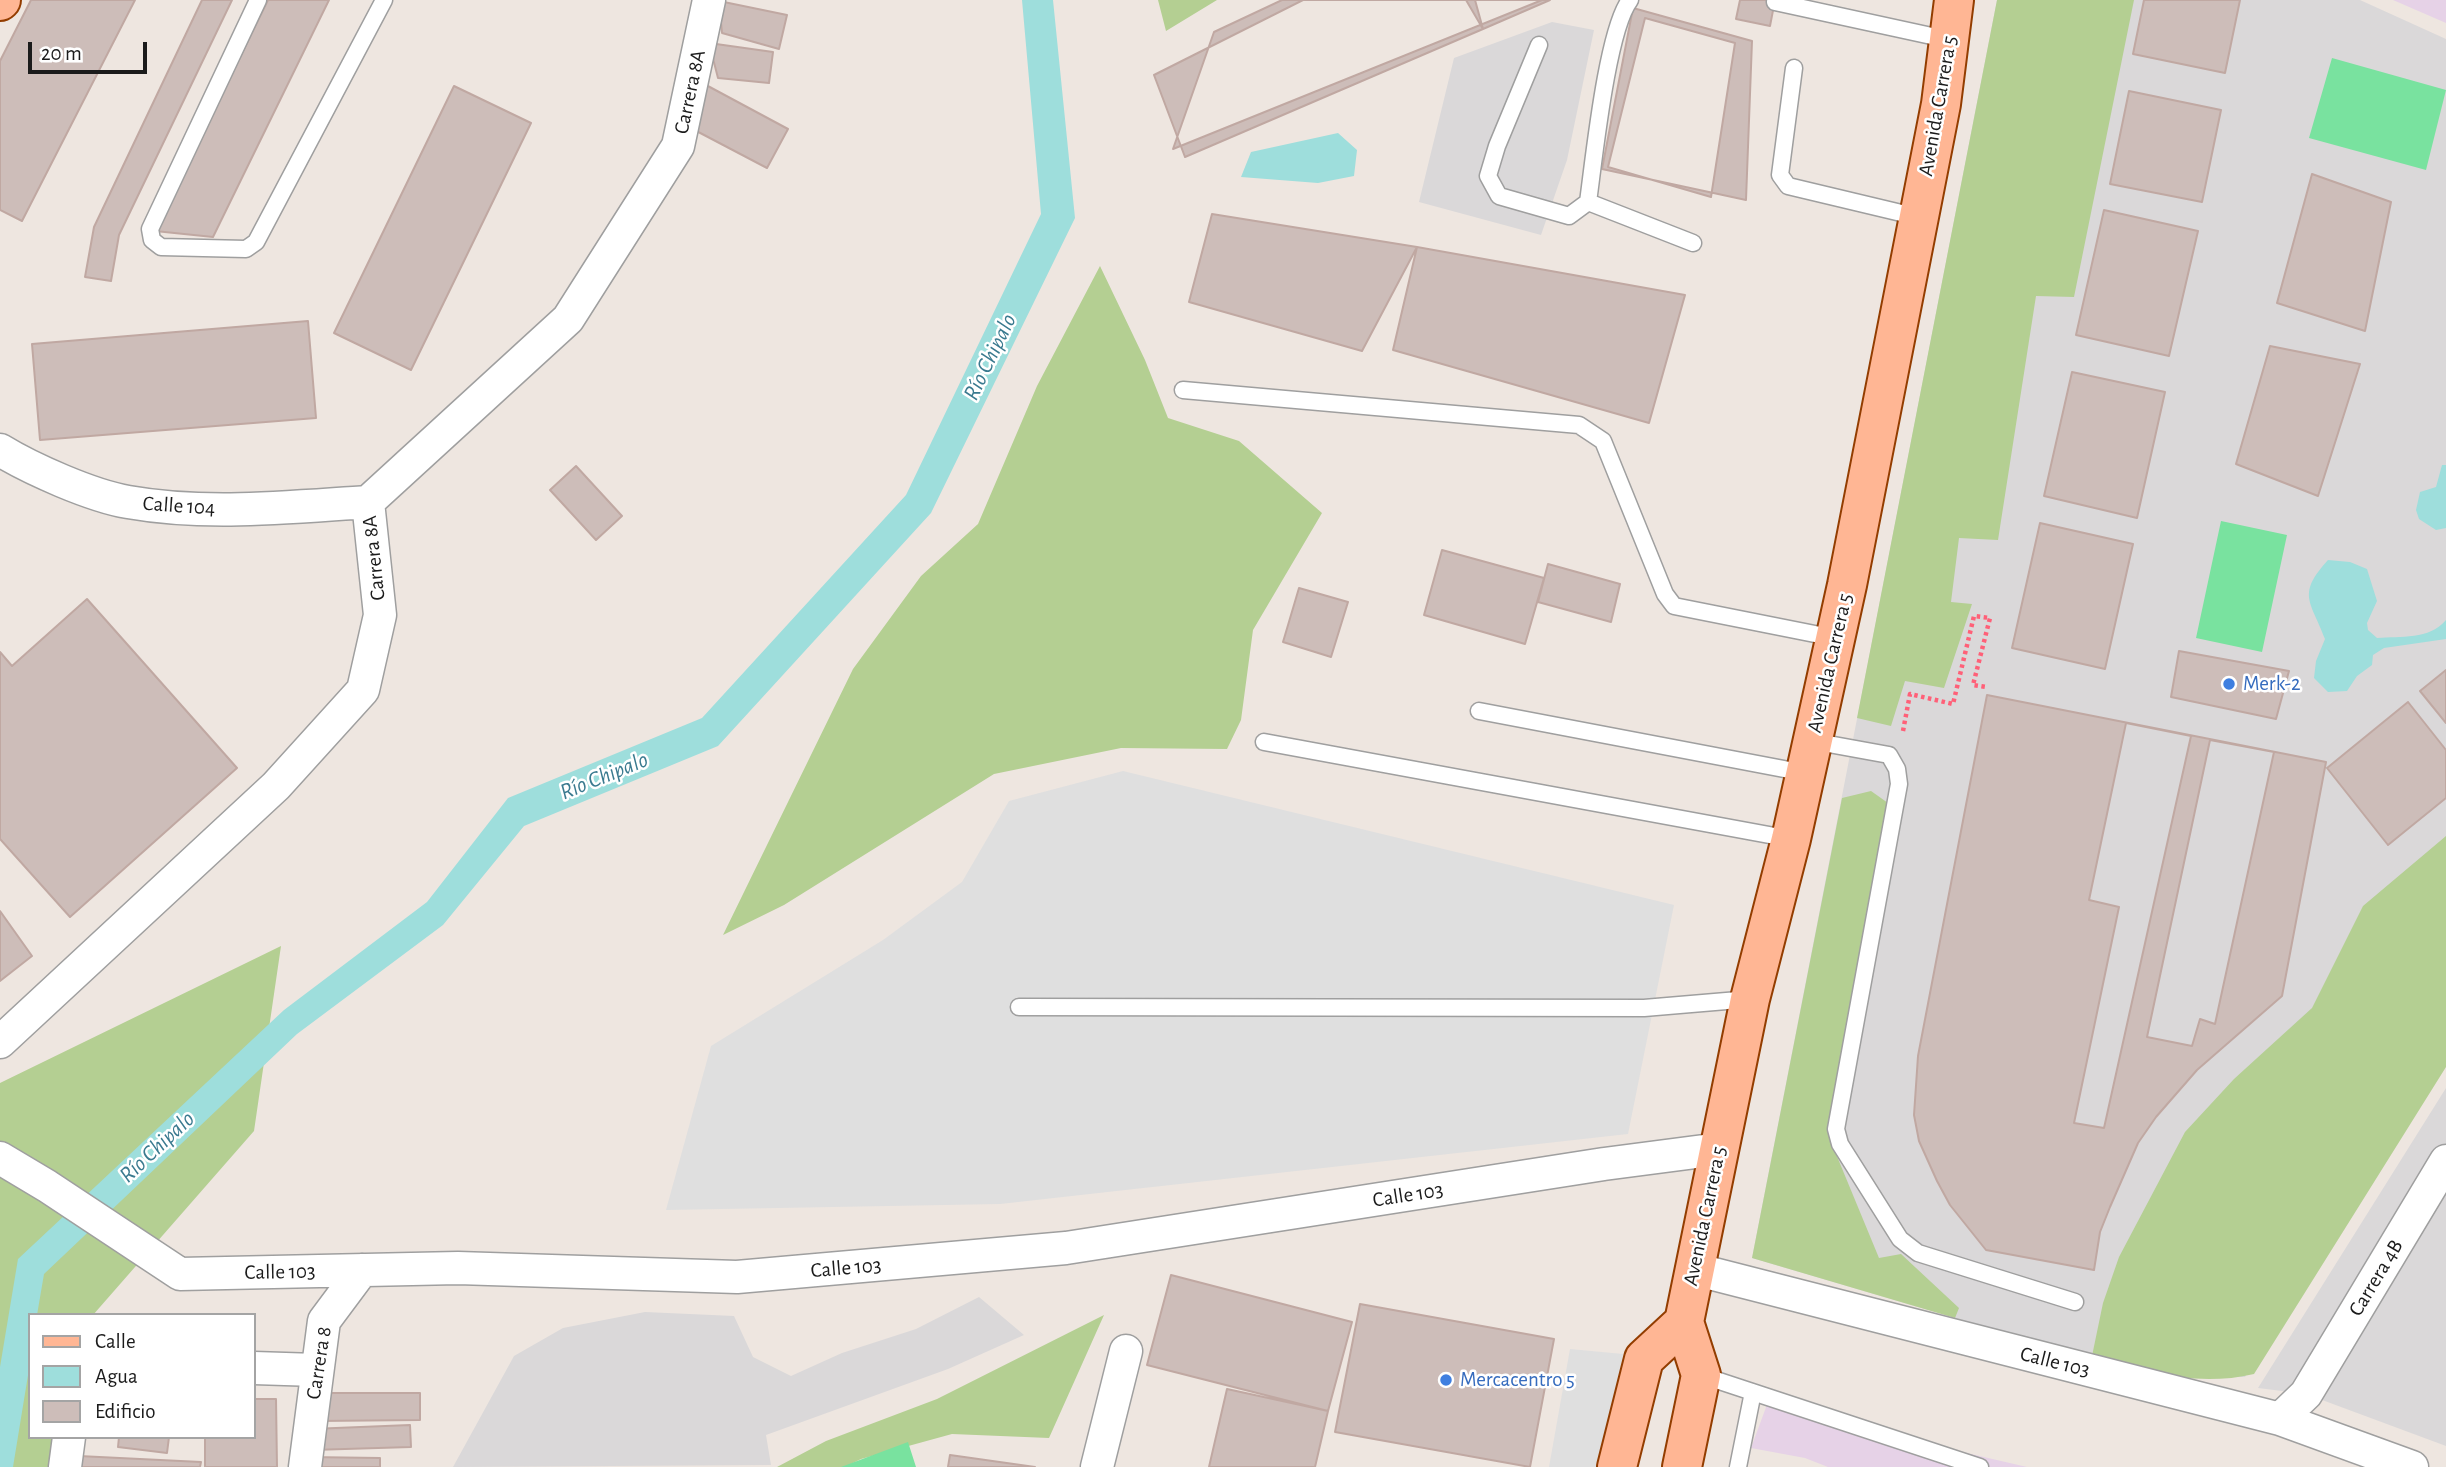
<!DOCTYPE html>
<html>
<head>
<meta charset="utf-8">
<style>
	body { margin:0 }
	#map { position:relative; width:2446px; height:1467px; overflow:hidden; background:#eee6e0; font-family:"Alegreya Sans",sans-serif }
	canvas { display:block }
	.legend { position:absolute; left:28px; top:1313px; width:228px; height:126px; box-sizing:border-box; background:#fff; border:2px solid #a4a4a4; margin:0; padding:9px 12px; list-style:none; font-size:21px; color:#1b1b1b }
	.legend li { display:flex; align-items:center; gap:14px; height:35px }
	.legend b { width:35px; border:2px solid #a4a4a4 }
	.scale { position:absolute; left:28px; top:42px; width:119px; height:32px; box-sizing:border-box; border:4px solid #1b1b1b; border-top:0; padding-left:9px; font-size:21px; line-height:24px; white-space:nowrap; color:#1b1b1b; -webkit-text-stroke:5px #fff; paint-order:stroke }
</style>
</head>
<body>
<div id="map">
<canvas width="2446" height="1467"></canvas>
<ul class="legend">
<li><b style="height:9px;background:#ffb694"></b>Calle</li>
<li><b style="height:19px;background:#9ededc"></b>Agua</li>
<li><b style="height:19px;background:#cdbdb9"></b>Edificio</li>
</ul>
<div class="scale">20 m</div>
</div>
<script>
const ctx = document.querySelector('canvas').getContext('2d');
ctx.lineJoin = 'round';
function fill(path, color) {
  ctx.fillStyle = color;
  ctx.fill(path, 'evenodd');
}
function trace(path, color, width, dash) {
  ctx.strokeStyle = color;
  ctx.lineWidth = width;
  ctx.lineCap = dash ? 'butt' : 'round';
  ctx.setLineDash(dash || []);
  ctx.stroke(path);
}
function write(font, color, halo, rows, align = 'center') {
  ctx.font = font + ' "Alegreya Sans",sans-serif';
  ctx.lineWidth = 5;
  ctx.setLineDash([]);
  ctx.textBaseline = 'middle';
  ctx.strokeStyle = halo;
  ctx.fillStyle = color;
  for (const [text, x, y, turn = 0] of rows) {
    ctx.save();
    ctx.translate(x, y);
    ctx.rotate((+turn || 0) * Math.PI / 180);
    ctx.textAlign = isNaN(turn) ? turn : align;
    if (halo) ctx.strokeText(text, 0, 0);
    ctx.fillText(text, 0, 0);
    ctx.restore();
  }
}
fill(new Path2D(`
	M1997,0h363l86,39v1022l-201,316 -100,-3 -393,-116z
	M1552,22l42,8 -27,130 -26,75 -122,-33 35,-144z
	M2446,1088v358l-140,-52 -48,-6z
	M979,1297l45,38 -76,34 -182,66 5,30 -318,2 61,-111 49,-28 82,-16 89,4 19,41 38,19 51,-23 74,-24z`), '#dad8d9');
fill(new Path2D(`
	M2393,0h53v23z
	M1772,1391l130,47 125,29h-199l-23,-9 -54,-10z`), '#e6d2e7');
fill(new Path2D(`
	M1158,0h59l-51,31z
	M1997,0h137l-60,297 -38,-1 -38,244 -39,-2 -8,64 21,2 -28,84 -39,-7 -14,45 -34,-8z
	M1100,266l45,94 23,58 71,23 83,72 -69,117 -12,90 -14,29 -106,-1 -127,26 -210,131 -61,30 130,-266 68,-93 57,-52 59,-138z
	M1871,791l17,12 -59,334 50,121 22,-4 58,54 -4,10 -203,-60 90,-460z
	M2446,836v231l-192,307c-55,13 -109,-1 -162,-18l11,-53 16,-46 66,-125 49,-53 78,-71 51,-102z
	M281,946l-27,185 -161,184h-63v122h27l-4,30h-53v-384z
	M1104,1315l-55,123 -97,-4 -91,25 -16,8h-68l49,-26 111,-42z`), '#b4cf92');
fill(new Path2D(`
	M2332,58l114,32 -20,80 -117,-32z
	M2221,521l66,14 -25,117 -66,-14z
	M908,1442l8,25h-75z`), '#79e29f');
fill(new Path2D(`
	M1123,771l551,134 -46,229 -628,70 -334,6 45,-164 172,-106 79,-58 47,-81z
	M1570,1349l53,5 -23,113h-51z`), '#dfdfdf');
fill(new Path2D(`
	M1022,0h31l22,218 -144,295 -213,233 -194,80 -81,99 -146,109 -253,240 -7,41h-7v48l-17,104h-13v-100l18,-108 266,-249 143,-108 81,-104 194,-80 204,-223 135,-281z
	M1338,133l19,17 -3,26 -36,7 -77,-6 10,-25z
	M2442,465h4v63l-10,2 -17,-11 -3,-9 4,-18 16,-5z
	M2328,560l22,2 17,7 10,32 -10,22 1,7 9,8c24,-2 52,2 69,-18v19l-62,9 -11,7 -1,10 -15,11 -10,15 -19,1 -14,-14 2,-17 9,-22c-14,-38 -29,-44 3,-79z`), '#9ededc');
const building = new Path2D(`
	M31,0h104l-113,221 -22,-11v-149z
	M202,0h30l-113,235 -8,46 -26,-4 9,-50z
	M268,0h61l-116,237 -58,-6z
	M1282,0h260l-369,149 41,-117z
	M1303,0h163l17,29 -298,128 -31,-82z
	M1475,0h75l-67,29z
	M1740,0h35l-5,26 -34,-7z
	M2144,0h96l-15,73 -92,-19z
	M719,1l68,14 -8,34 -57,-16z
	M1633,8l119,33 -6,159 -144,-31z
	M1645,18l90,25 -24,154 -103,-30z
	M709,43l64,9 -4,31 -51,-5z
	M706,85l82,44 -21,39 -82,-43z
	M454,86l77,37 -120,247 -77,-37z
	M2129,91l92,19 -19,92 -92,-18z
	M2312,174l79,28 -26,129 -88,-28z
	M2104,210l94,21 -29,125 -93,-21z
	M1212,214l205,33 -55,104 -173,-49z
	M1417,247l268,48 -36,128 -256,-73z
	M308,321l8,97 -276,22 -8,-96z
	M2270,346l90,18 -42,132 -82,-32z
	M2072,372l93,20 -28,126 -93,-22z
	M576,466l46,50 -26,24 -46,-50z
	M2040,523l93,21 -28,125 -93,-21z
	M1442,550l102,28 -19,66 -101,-29z
	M1548,564l72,20 -9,38 -73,-20z
	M1299,588l49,14 -17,55 -48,-15z
	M87,599l150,169 -167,149 -70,-78v-187l12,14z
	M2179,651l110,20 -13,48 -105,-22z
	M2446,670v53l-26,-32z
	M1987,695l339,67 -44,234 -85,74 -41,47 -18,26 -28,64 -10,25 -6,38 -108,-20 -36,-45 -13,-24 -18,-40 -5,-26 4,-59z
	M2408,702l38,48v48l-58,47 -61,-77z
	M2126,723l65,13 -87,392 -30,-5 45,-216 -30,-7z
	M2210,740l64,12 -59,272 -15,-5 -8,27 -45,-9z
	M0,911l32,45 -32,25z
	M1171,1275l181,47 -24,89 -181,-46z
	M1360,1304l194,35 -24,128 -195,-35z
	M1227,1389l101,22 -13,56h-106z
	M318,1393h102v27l-102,1z
	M254,1399h22l1,68h-72v-30h49z
	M410,1425l1,22 -99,3 -1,-21z
	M119,1437h50l-2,16 -49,-6z
	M950,1455l85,12h-87z
	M79,1456l122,6 -1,5h-122z
	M308,1457l72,1v9h-72z`);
fill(building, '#cdbdb9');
trace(building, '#c0a8a2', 2);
const lane = new Path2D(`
	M258,0l-108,229 2,11 9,7 85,2 10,-7 128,-242
	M1775,2l175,38
	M1539,45l-42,101 -9,30 11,20 70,20 19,-14c6,-43 19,-172 42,-202
	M1794,68l-14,107 8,11 130,31
	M1588,202l105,41
	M1183,390l396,35 24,16 62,153 9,12 161,32
	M1479,711l326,62
	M1812,741l77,14 8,14 2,15 -63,345 4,15 60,95 18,14 157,49
	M1264,742l527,97
	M1019,1007l625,1 106,-9
	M1701,1375l279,92
	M1738,1467l15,-75`);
const street = new Path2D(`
	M0,450c31,19 92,46 128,52 79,14 161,5 240,0
	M368,502l200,-183 110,-173 31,-146
	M0,1042l276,-256 87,-96 17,-75 -12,-113
	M0,1158l47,28 133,88 278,-6 279,9 329,-29 538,-84 115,-15
	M1694,1269l586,150 132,48
	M254,1368l62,2
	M2280,1419l26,-25 140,-233
	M65,1467l4,-30
	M305,1467l19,-146 38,-51
	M1097,1467l29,-116`);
const primary = new Path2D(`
	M0,1l1,-1
	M1617,1467l27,-108 40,-37
	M1682,1467l19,-92 -17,-53 66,-323 41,-160 56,-254 94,-481 13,-104`);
trace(lane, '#9f9f9f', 19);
trace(street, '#9f9f9f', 35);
trace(primary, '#933d00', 42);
trace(new Path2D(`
	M1903,731l7,-37 43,10 21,-88 16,2 -17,67 13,2`), '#ff6078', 4.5, [3.5, 3.5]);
trace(lane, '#fff', 16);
trace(street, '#fff', 32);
trace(primary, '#ffb694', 38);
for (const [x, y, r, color] of [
	[2229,684,7,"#3f7fe0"],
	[1446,1380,7,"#3f7fe0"]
]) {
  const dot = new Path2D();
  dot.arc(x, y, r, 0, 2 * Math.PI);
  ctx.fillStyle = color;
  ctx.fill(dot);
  trace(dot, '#fff', 2.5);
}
write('21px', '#1b1b1b', '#fff', [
	["Carrera 8A",690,92,-78],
	["Avenida Carrera 5",1938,106,-80],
	["Calle 104",179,506,4],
	["Carrera 8A",374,558,-96],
	["Avenida Carrera 5",1830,663,-77],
	["Calle 103",1408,1195,-9],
	["Avenida Carrera 5",1705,1216,-78],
	["Calle 103",846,1268,-5],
	["Calle 103",280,1272,-1],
	["Carrera 4B",2376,1278,-59],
	["Calle 103",2055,1362,14],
	["Carrera 8",319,1363,-81]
]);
write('21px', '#366cbe', '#fff', [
	["Merk-2",2243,684],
	["Mercacentro 5",1460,1380]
], 'left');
write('italic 23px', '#3a7a8f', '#fff', [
	["Río Chipalo",990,357,-64],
	["Río Chipalo",604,776,-22],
	["Río Chipalo",157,1147,-43]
]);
</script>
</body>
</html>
